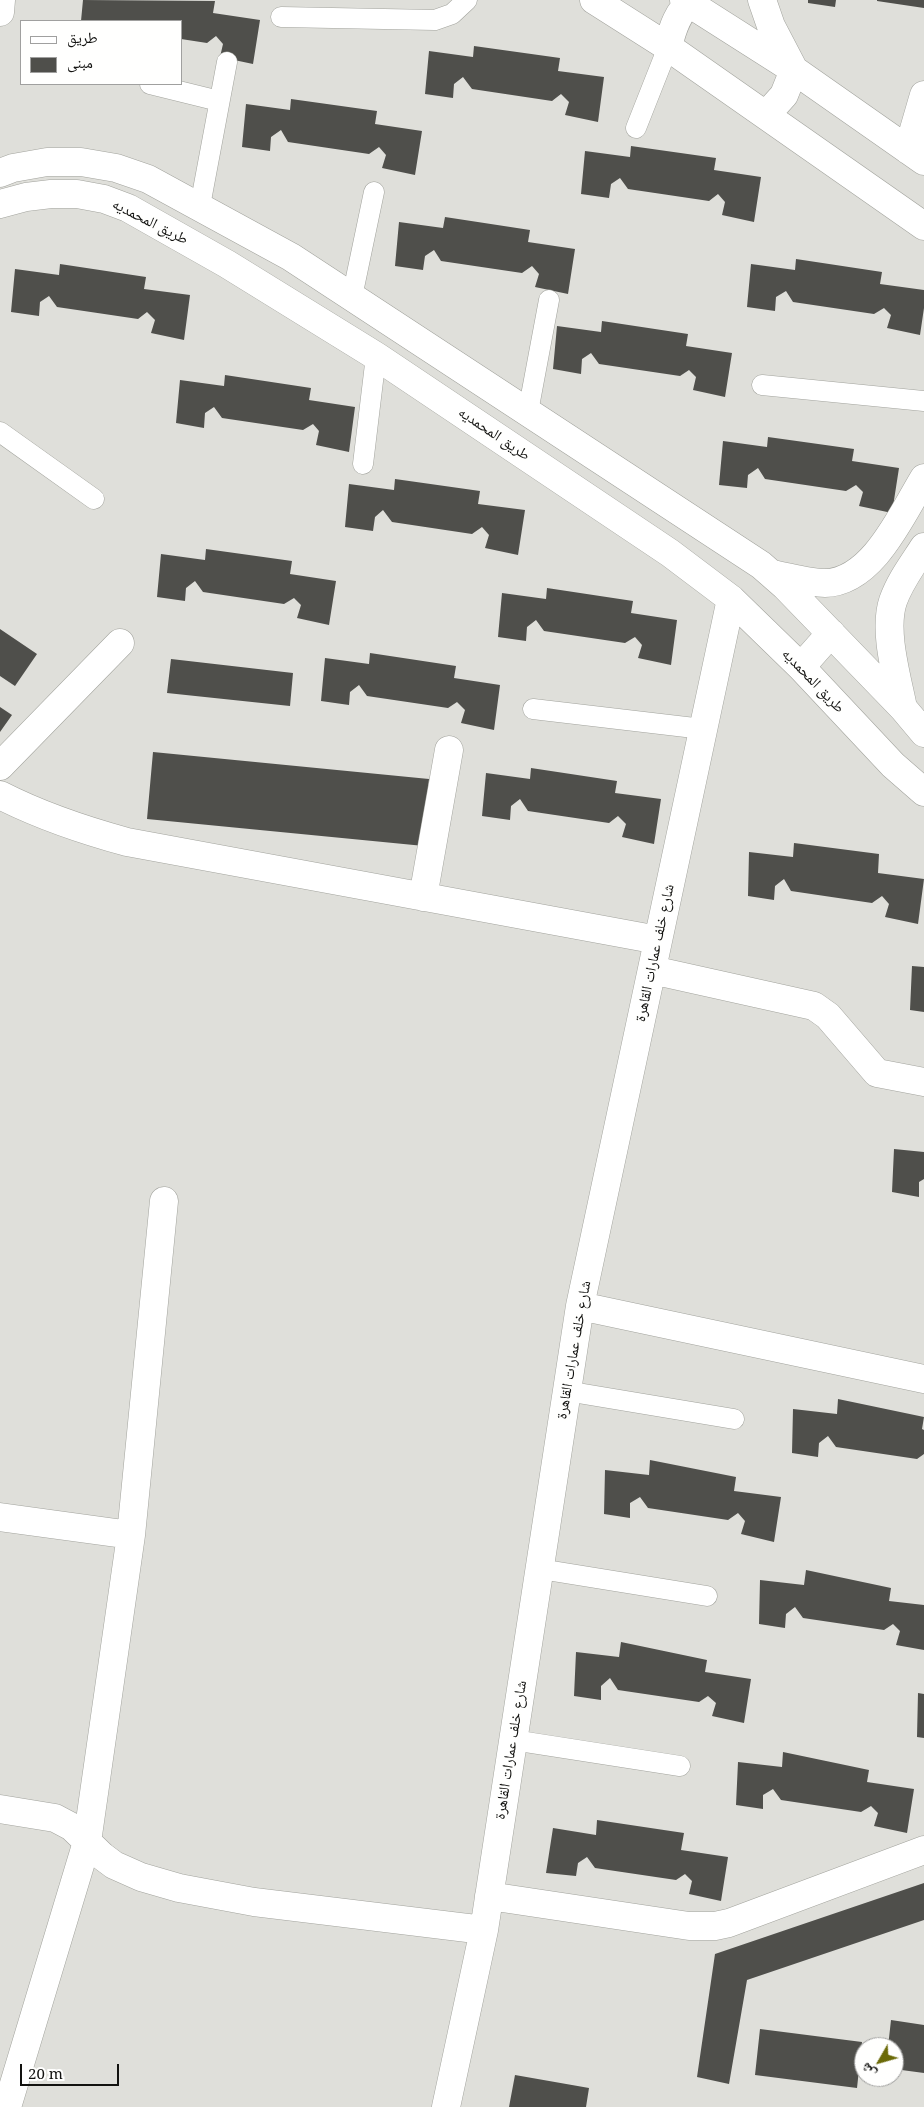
<!DOCTYPE html>
<html>
<head>
<meta charset="utf-8">
<style>
	body { margin:0 }
	#map { position:relative; width:924px; height:2107px; overflow:hidden; background:#dfdfda; font-family:"Noto Serif","Noto Naskh Arabic",serif }
	canvas { display:block }
	.legend { position:absolute; left:20px; top:20px; width:162px; height:65px; box-sizing:border-box; background:#fffffe; border:1px solid #a0a09f; margin:0; padding:6px 9px; list-style:none; font-size:15px; color:#121210 }
	.legend li { display:flex; align-items:center; gap:10px; height:25px }
	.legend b { width:25px; border:1px solid #a0a09f }
	.north { position:absolute; left:854px; top:2037px; width:50px; height:50px; box-sizing:border-box; background:#fffffe; border:1px solid #a0a09f; border-radius:50%; rotate:232deg; font-size:14px; font-weight:700; line-height:20px; text-align:center; color:#121210 }
	.north::after { content:''; display:block; margin:auto; width:18px; height:22px; background:#6b6a07; clip-path:polygon(50% 0,100% 100%,50% 72%,0 100%) }
	.scale { position:absolute; left:20px; top:2064px; width:99px; height:22px; box-sizing:border-box; border:2px solid #121210; border-top:0; padding-left:6px; font-size:15px; line-height:18px; white-space:nowrap; color:#121210; -webkit-text-stroke:4px #fffffe; paint-order:stroke }
</style>
</head>
<body>
<div id="map">
<canvas width="924" height="2107"></canvas>
<ul class="legend">
<li><b style="height:6px;background:#fff"></b>طريق</li>
<li><b style="height:14px;background:#4f4f4b"></b>مبنى</li>
</ul>
<div class="north">ش</div>
<div class="scale">20 m</div>
</div>
<script>
const ctx = document.querySelector('canvas').getContext('2d');
ctx.lineJoin = 'round';
function fill(path, color) {
  ctx.fillStyle = color;
  ctx.fill(path, 'evenodd');
}
function trace(path, color, width, dash) {
  ctx.strokeStyle = color;
  ctx.lineWidth = width;
  ctx.lineCap = dash ? 'butt' : 'round';
  ctx.setLineDash(dash || []);
  ctx.stroke(path);
}
function write(font, color, halo, rows, align = 'center') {
  ctx.font = font + ' "Noto Serif","Noto Naskh Arabic",serif';
  ctx.lineWidth = 5;
  ctx.setLineDash([]);
  ctx.textBaseline = 'middle';
  ctx.strokeStyle = halo;
  ctx.fillStyle = color;
  for (const [text, x, y, turn = 0] of rows) {
    ctx.save();
    ctx.translate(x, y);
    ctx.rotate((+turn || 0) * Math.PI / 180);
    ctx.textAlign = isNaN(turn) ? turn : align;
    if (halo) ctx.strokeText(text, 0, 0);
    ctx.fillText(text, 0, 0);
    ctx.restore();
  }
}
fill(new Path2D(`
	M83,0l132,1 -2,12 47,7 -7,44 -33,-7 3,-13 -7,-8 -9,7 -26,-4v-18h-100z
	M808,0h28l-1,7 -27,-4z
	M877,0h47v8l-47,-7z
	M474,46l86,12 -2,13 46,6 -6,45 -33,-7 4,-13 -8,-8 -9,7 -80,-12 -9,-12 -9,7 -1,14 -28,-4 4,-43 44,6z
	M291,99l86,12 -2,13 47,7 -7,44 -33,-7 4,-13 -7,-8 -10,7 -81,-12 -7,-12 -10,7 -1,14 -28,-4 4,-43 44,6z
	M631,146l85,12 -2,12 47,7 -7,45 -32,-7 3,-13 -7,-8 -9,7 -81,-12 -8,-11 -9,6 -2,14 -28,-4 4,-43 45,6z
	M445,217l85,13 -2,12 47,7 -7,45 -33,-7 4,-13 -7,-8 -10,7 -81,-12 -7,-11 -9,6 -2,14 -28,-4 4,-44 44,6z
	M796,259l86,13 -2,12 44,6v18l-4,27 -33,-7 4,-13 -7,-7 -10,6 -81,-12 -7,-11 -10,6 -1,14 -28,-4 4,-43 44,6z
	M60,264l86,13 -2,12 46,6 -6,45 -33,-7 4,-13 -8,-8 -9,7 -81,-12 -8,-11 -9,6 -1,14 -28,-4 4,-43 44,6z
	M602,321l86,13 -2,12 46,7 -7,44 -32,-7 3,-13 -7,-7 -9,6 -81,-12 -8,-11 -9,6 -1,15 -28,-5 4,-43 44,6z
	M225,375l86,13 -2,12 46,7 -6,45 -33,-7 3,-14 -6,-7 -10,6 -81,-12 -8,-11 -9,6 -1,15 -28,-5 4,-43 44,6z
	M768,437l86,12 -2,12 47,7 -7,45 -33,-7 4,-14 -7,-7 -10,6 -81,-12 -7,-11 -10,7 -1,13 -28,-3 4,-44 44,6z
	M395,479l85,12 -2,13 47,6 -7,45 -33,-7 4,-13 -7,-8 -10,7 -80,-12 -9,-12 -8,7 -2,14 -28,-4 4,-43 45,6z
	M206,549l86,12 -2,13 46,7 -7,44 -32,-7 4,-13 -7,-7 -10,6 -81,-12 -8,-11 -9,7 -1,13 -28,-4 4,-43 44,6z
	M547,588l86,13 -2,12 46,7 -6,45 -33,-7 4,-13 -7,-8 -10,6 -81,-12 -8,-11 -9,7 -1,14 -28,-4 4,-44 44,6z
	M0,629l37,25 -22,32 -15,-10z
	M370,653l86,13 -2,12 46,7 -6,45 -33,-7 4,-13 -8,-8 -9,6 -81,-12 -8,-11 -9,7 -1,13 -28,-4 4,-43 44,6z
	M171,659l122,14 -3,33 -123,-13z
	M0,707l12,8 -12,17z
	M153,752l276,27 -5,67 -277,-27z
	M531,768l86,13 -2,12 46,6 -7,45 -32,-7 4,-13 -8,-8 -9,7 -81,-12 -8,-12 -9,7 -1,14 -28,-4 4,-43 44,6z
	M794,843l85,11 -1,19 46,6 -6,45 -33,-7 4,-13 -7,-8 -10,7 -81,-12 -7,-12 -9,7 -1,14 -26,-4 1,-44 44,5z
	M912,966l12,1v45l-14,-2z
	M894,1149l30,3v27l-5,3v15l-27,-5z
	M838,1399l86,18 -2,12 2,1v24l-7,5 -81,-12 -8,-11 -9,7 -1,14 -26,-4 1,-44 44,5z
	M650,1460l86,17 -2,14 47,6 -7,45 -33,-8 4,-13 -7,-8 -10,7 -80,-12 -8,-11 -10,6v15l-26,-4 1,-44 44,5z
	M806,1570l85,18 -2,13 35,4v45l-28,-5 4,-14 -7,-7 -9,6 -81,-12 -8,-11 -9,7 -1,14 -26,-4 1,-44 44,5z
	M621,1642l86,18 -2,12 46,7 -7,44 -32,-7 4,-13 -8,-7 -9,6 -81,-12 -8,-12 -9,8v14l-27,-4 2,-44 43,5z
	M918,1693l6,1v44l-7,-1z
	M783,1752l86,18 -2,12 47,7 -7,44 -33,-7 4,-13 -7,-7 -10,6 -80,-12 -8,-11 -10,6v14l-27,-4 2,-43 44,5z
	M597,1820l87,13 -3,17 47,7 -7,44 -32,-7 3,-13 -7,-7 -9,6 -81,-12 -8,-11 -9,6 -2,13 -30,-3 7,-45 43,7z
	M924,1883v37l-177,60 -18,104 -32,-7 18,-123z
	M891,2020l33,5v48l-30,-4v-22h-6z
	M760,2029l102,13 -5,46 -102,-13z
	M515,2075l74,13 -3,19h-77z`), '#4f4f4b');
const service = new Path2D(`
	M281,17l154,3 17,-6 15,-14
	M150,84l69,17
	M636,128l32,-81
	M200,206l27,-144
	M352,297l22,-105
	M762,385l162,16
	M528,412l21,-112
	M0,432l94,67
	M363,464l13,-108
	M533,709l170,20
	M566,1391l168,28
	M540,1569l167,27
	M513,1740l167,26`);
const minor = new Path2D(`
	M594,0l74,47 256,179
	M684,0l110,70 130,91
	M762,0l9,26 23,44 -10,25 -18,20
	M0,12l1,-12
	M668,47c4,-17 10,-38 26,-47
	M908,150l16,-55
	M0,173l13,-5 34,-6h34l35,6 32,11 143,78 470,308 24,21 118,122 21,25
	M0,204l26,-7 25,-3h26l27,5 24,9 99,56 149,92 294,197 61,46 70,68 92,98 31,27
	M772,574c17,3 36,9 53,9 48,-1 77,-69 99,-105
	M801,667l30,-34
	M903,708c-6,-31 -20,-77 -10,-107 7,-20 20,-37 31,-54
	M0,766l120,-123
	M0,795c41,21 83,35 127,47l531,98
	M423,897l26,-147
	M652,970l162,36 14,10 49,57 47,9
	M580,1306l344,73
	M0,1517l131,18
	M0,1809l55,9 17,9 30,29 12,9 27,12 38,11 75,14 230,28
	M489,1896l200,30h26l14,-3 195,-73
	M7,2107l80,-265 44,-307 33,-334
	M446,2107l38,-177 96,-624 151,-707`);
trace(service, '#a2a39d', 21);
trace(minor, '#a2a39d', 29);
trace(service, '#fff', 20);
trace(minor, '#fff', 28);
write('15px', '#121210', '#fffffe', [
	["طريق المحمديه",150,222,27],
	["طريق المحمديه",494,434,34],
	["طريق المحمديه",813,681,46],
	["شارع خلف عمارات القاهرة",655,953,-78],
	["شارع خلف عمارات القاهرة",574,1350,-80],
	["شارع خلف عمارات القاهرة",511,1750,-81]
]);
</script>
</body>
</html>
